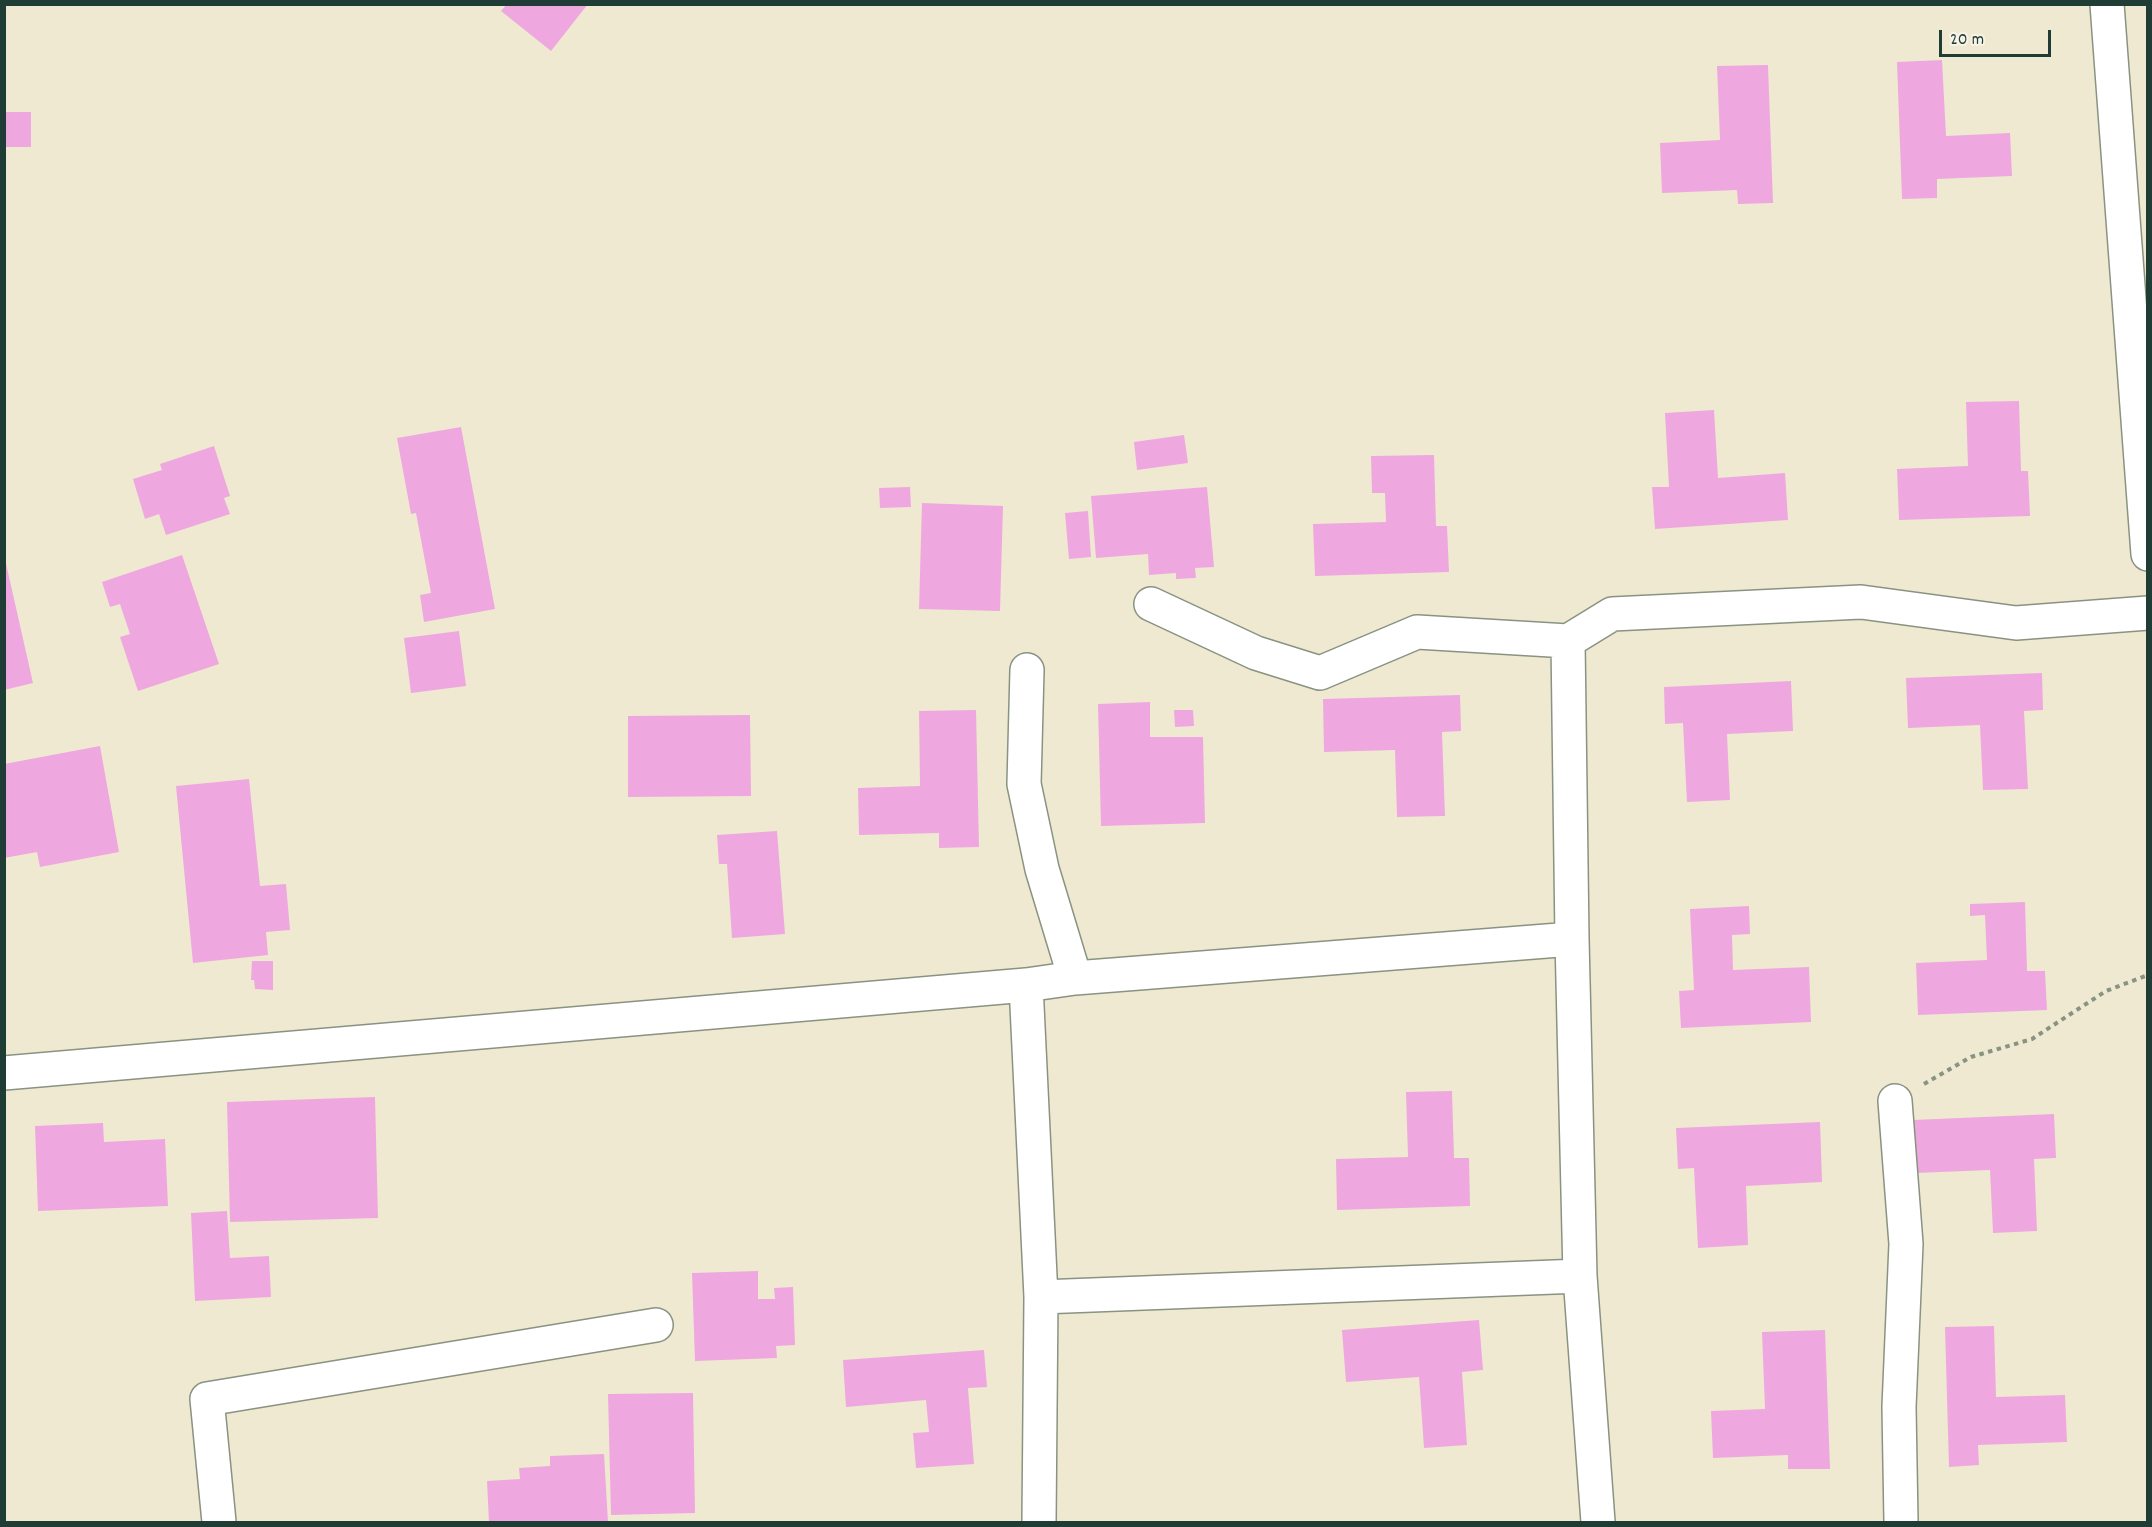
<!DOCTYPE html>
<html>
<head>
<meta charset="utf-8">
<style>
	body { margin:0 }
	#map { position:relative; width:2152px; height:1527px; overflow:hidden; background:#f0e9d1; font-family:Dekko,sans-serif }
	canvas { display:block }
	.frame { position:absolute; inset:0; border:6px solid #1f3d34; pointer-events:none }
	.scale { position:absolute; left:1939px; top:30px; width:112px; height:27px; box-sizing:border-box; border:3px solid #1f3d34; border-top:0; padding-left:8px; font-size:18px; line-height:21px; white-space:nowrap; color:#1f3d34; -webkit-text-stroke:4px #f7f3e8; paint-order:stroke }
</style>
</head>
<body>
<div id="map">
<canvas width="2152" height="1527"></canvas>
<div class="frame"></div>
<div class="scale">20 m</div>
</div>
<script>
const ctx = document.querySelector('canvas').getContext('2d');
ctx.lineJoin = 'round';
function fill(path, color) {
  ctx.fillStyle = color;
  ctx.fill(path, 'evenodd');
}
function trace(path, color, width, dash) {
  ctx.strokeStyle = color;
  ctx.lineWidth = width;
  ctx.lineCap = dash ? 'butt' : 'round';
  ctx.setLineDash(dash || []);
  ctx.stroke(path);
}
fill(new Path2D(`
	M507,4h81l-37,47 -50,-40z
	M1942,60l4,76 64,-3 2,43 -75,3v19l-35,1 -5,-137z
	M1768,65l5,138 -35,1 -1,-14 -75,3 -2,-50 60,-3 -3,-74z
	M4,112h27v35h-27z
	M2019,401l2,70h7l2,45 -131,4 -2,-51 71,-3 -2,-64z
	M1714,410l4,68 67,-5 3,47 -133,9 -3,-42h17l-4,-74z
	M461,427l34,182 -71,13 -4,-27 11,-2 -15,-80 -5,1 -14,-76z
	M1184,435l4,28 -51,7 -3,-28z
	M214,446l16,50 -6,2 6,16 -64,21 -7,-21 -14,5 -12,-40 29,-9 -2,-6z
	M1434,455l2,71h11l2,46 -134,4 -2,-52 73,-2 -1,-29h-13l-1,-37z
	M910,487l1,20 -31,1 -1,-20z
	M1207,487l7,80 -19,1 1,10 -20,1v-6l-27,2 -1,-21 -52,4 -5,-62z
	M922,503l81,3 -3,105 -81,-2z
	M1088,511l3,46 -22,2 -4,-46z
	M182,555l37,109 -81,27 -18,-54 10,-3 -10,-30 -10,3 -8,-25z
	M5,559l28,124 -29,7v-130z
	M459,631l7,55 -55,7 -7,-55z
	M2042,673l1,37 -19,1 4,78 -45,1 -3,-65 -72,3 -2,-50z
	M1791,681l2,50 -66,3 3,66 -43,2 -4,-79 -18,1 -1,-37z
	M1460,695l1,36 -19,1 3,84 -48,1 -2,-67 -71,2 -1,-53z
	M1150,702v35h53l2,86 -104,3 -3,-122z
	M976,710l3,137 -40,1v-15l-80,2 -1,-47 62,-2 -1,-75z
	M1174,710h19l1,16 -19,1z
	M750,715l1,81 -123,1v-81z
	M100,746l19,106 -79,15 -3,-15 -33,6v-94z
	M249,779l11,107 26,-2 4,46 -24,2 2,23 -75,8 -17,-177z
	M777,831l8,103 -53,4 -5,-74h-8l-2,-29z
	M2025,902l2,69h18l2,39 -129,5 -2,-52 71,-3 -2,-45 -15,1v-12z
	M1749,906l1,28 -18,1 1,35 76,-3 2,55 -130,6 -2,-37 15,-1 -4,-81z
	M252,961h21v29l-18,-1 -1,-9h-3z
	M1452,1091l2,67h15l1,48 -133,4 -1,-51 72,-2 -2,-65z
	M375,1097l3,121 -148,4 -3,-120z
	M2054,1114l2,44 -22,1 3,72 -44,2 -3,-63 -74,3 -3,-53z
	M1820,1122l2,60 -76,4 2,59 -50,3 -4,-80 -16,1 -2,-41z
	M103,1123l1,19 61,-3 3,67 -130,5 -3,-85z
	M227,1211l3,47 39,-2 2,41 -76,4 -4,-88z
	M758,1271v28h17l-1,-11 19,-1 2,58 -19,1 1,12 -82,3 -3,-88z
	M1479,1320l4,50 -21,2 5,73 -43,3 -5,-71 -73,5 -4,-52z
	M1994,1326l2,71 69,-2 2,47 -89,3 1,20 -30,2 -4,-140z
	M1825,1330l5,139h-42v-14l-75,3 -2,-47 54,-2 -3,-77z
	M984,1350l3,37 -19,1 6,76 -58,4 -3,-35 16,-1 -3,-32 -80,7 -3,-47z
	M693,1393l2,120 -84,2 -3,-121z
	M604,1454l4,68h-119l-2,-41 33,-2 -1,-11 31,-2v-10z`), '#eea8df');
const minor = new Path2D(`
	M2107,4l41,550
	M1151,604l105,49 64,20 97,-41 151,9 44,-27 249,-12 155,21 132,-10
	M1568,641l4,298 8,337 18,246
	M1027,670l-3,114 18,85 33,109
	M1026,985l15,312 -2,225
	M4,1073l1022,-88 49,-7 497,-39
	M1895,1101l11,143 -7,163 2,115
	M1041,1297l539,-21
	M219,1522l-12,-123 449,-74`);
trace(minor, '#889382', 36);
trace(new Path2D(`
	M1924,1084l47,-27 61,-18 74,-48 42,-16`), '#889382', 4, [4.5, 4.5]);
trace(minor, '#fff', 33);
</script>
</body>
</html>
